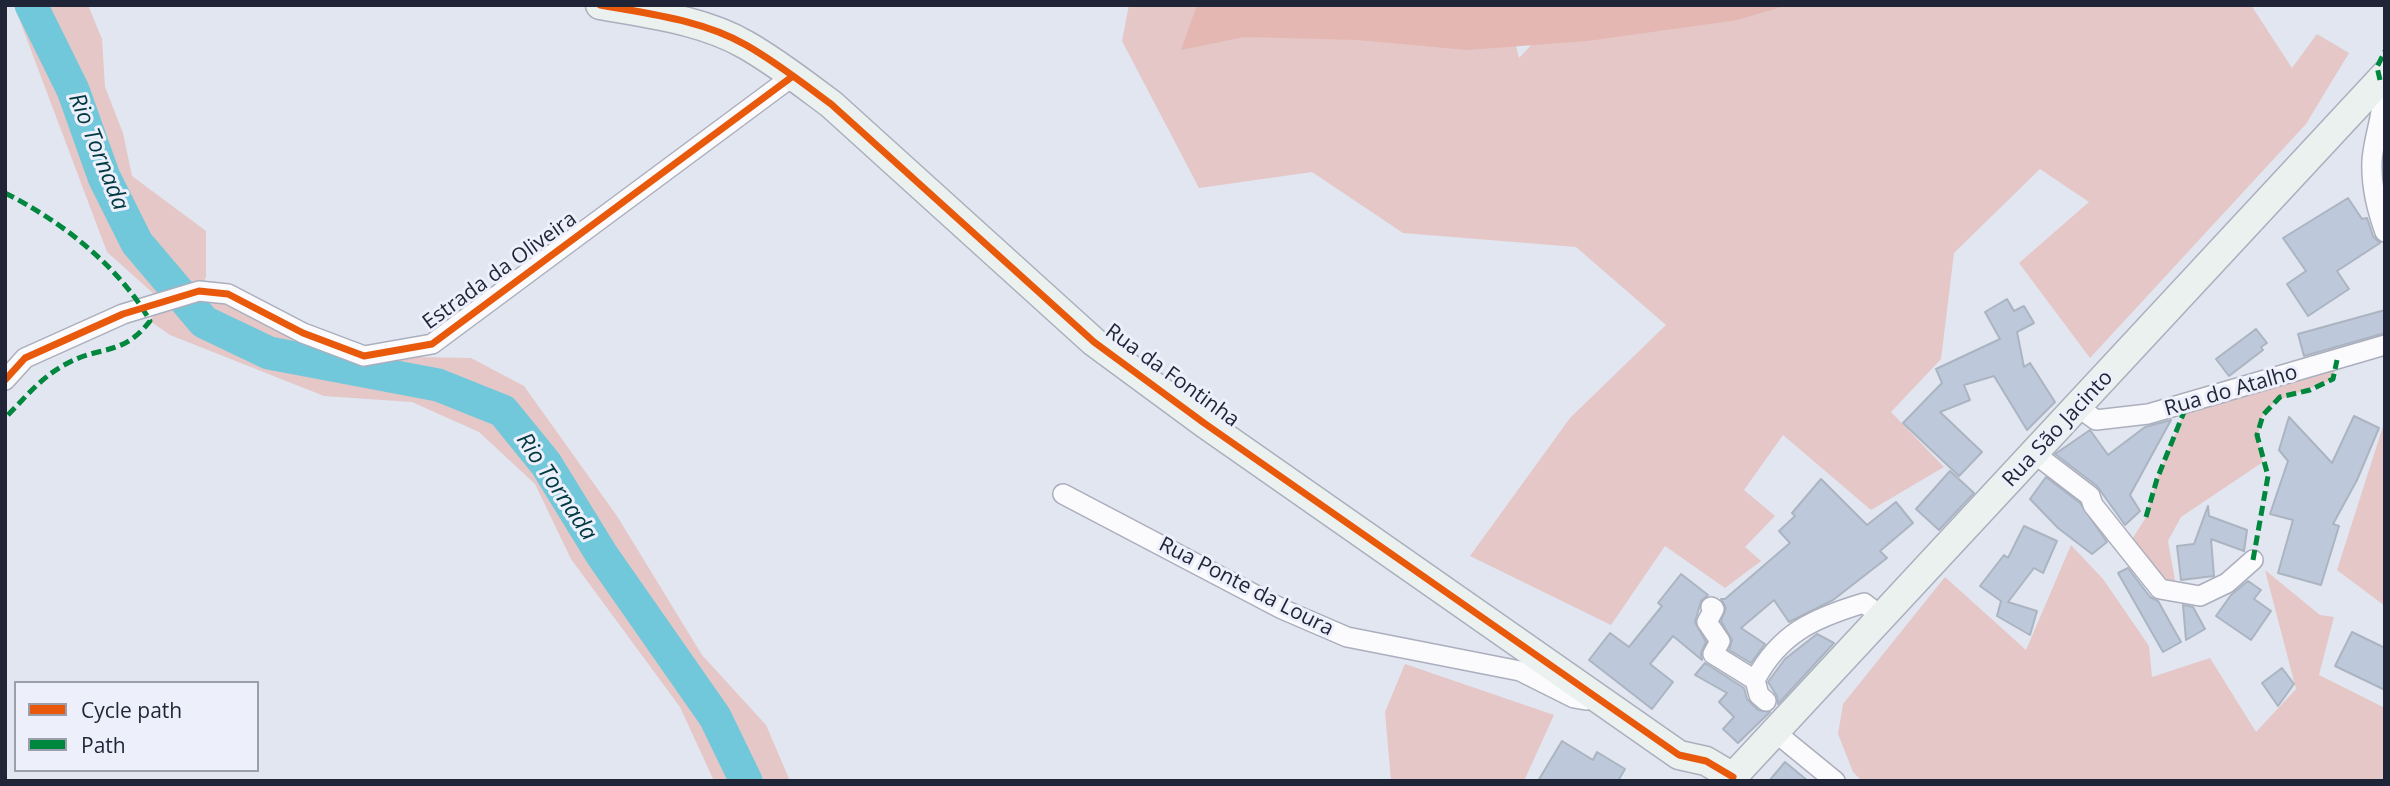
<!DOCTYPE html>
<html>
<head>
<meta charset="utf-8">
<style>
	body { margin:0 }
	#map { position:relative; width:2390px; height:786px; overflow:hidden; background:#e2e6f1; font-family:"Open Sans",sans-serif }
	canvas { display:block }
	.frame { position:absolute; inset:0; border:7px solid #1f2437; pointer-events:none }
	.legend { position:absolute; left:14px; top:681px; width:245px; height:91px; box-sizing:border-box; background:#edf0fb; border:2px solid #9b9ead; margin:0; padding:9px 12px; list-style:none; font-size:21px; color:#1f2437 }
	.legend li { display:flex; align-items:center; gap:14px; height:35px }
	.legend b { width:35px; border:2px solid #9b9ead }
</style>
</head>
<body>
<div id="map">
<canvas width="2390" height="786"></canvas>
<div class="frame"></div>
<ul class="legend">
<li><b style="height:9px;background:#e8590c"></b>Cycle path</li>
<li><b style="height:9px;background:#00873e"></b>Path</li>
</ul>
</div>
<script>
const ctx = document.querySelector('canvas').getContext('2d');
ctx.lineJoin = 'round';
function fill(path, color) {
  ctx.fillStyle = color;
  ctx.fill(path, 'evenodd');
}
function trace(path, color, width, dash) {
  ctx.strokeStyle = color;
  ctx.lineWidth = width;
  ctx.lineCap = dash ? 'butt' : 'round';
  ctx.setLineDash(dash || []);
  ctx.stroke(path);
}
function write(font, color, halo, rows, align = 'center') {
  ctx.font = font + ' "Open Sans",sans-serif';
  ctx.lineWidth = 6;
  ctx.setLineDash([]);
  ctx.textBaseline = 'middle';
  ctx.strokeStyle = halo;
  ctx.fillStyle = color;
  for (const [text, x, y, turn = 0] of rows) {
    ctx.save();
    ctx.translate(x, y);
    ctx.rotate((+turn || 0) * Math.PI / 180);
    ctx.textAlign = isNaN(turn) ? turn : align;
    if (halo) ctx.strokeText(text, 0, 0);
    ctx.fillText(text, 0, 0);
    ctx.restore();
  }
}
fill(new Path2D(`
	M14,5h74l14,34 3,48 18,46 9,43 74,55v46l-7,14 165,65 107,2 53,28 93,130 85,139 64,70 24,56h-76l-34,-74 -109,-148 -36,-75 -56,-52 -67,-30 -88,-6 -154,-61 -20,-14 13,-19 -56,-50z
	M1129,5h377l13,53 50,-53h682l41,63 25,-34 32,19 -43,71 -216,234 -71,-95 70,-61 -49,-33 -86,84 -13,106 -50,53 53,55 -73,43 -88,-75 -39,55 31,26 -30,31 16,14 -36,27 -60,-42 -54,79 -141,-69 100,-138 96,-93 -90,-78 -173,-14 -91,-61 -113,16 -77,-147z
	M2337,360l-4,19c-46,23 -87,14 -70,83l-82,55 -13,24 9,51 -49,-46 18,-29 11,-38 31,-77z
	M2385,420v186l-48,-36z
	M2071,545l32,34 46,67 3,31 58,-19 46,74 40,-43 -31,-119 55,45 14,2 -15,58 66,33v73h-523l-9,-9 -15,-38 5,-30 102,-127 81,73z
	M1405,664l149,51 -30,66h-133l-6,-69z`), '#e4c7c6');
fill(new Path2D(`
	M1197,5h591l-51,15 -149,21 -121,9 -110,-10 -113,-3 -63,13z`), '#e5b7b2');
trace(new Path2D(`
	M31,5l42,85 31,87 33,66 67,79 65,31 169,32 65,26 43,53 56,91 113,162 31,64`), '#71c8db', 33);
const building = new Path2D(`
	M2348,198l14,21 5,-1 6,18 7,7 -43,28 12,18 -41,27 -21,-32 19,-13 -23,-33z
	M2007,299l7,12 10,-5 10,17 -17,9 7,35 6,-4 25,39 -28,28 -33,-54 -30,9 6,15 -30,12 42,40 -23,24 -56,-53 39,-40 -6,-14 64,-30 -15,-27z
	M2385,310v23l-81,23 -6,-22z
	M2256,329l11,14 -6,4 2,3 -34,26 -13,-17z
	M2354,416l25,12 -22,52 -24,44 6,2 -18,59 -43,-12 15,-53 -23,-6 18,-53 -9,-11 10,-33 43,46z
	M2171,420l-41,75 10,16 -15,14 -28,-39 -42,-32 35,-24 18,25 37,-28z
	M1950,471l24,22 -35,37 -23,-21z
	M2046,477l34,26 27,39 -15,12 -34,-26 -28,-29z
	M1821,479l46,46 29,-23 17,21 -33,28 7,7 -54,42 -44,22 -15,-22 -33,28 24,16 -14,19 -22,-13 3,-10 -11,-19 5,-13 -5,-9h4l65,-56 -11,-12 16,-15 -3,-3z
	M2208,506l1,10 38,14 -3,21 -33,-12 3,37 -33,4 -4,-34 17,-2z
	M2024,526l33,15 -14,32 -9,-5 -26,34 29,9 -7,24 -33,-19 4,-15 -21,-15 24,-31 4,3z
	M2128,568l22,29 8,4 23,41 -18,10 -45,-79z
	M1681,574l27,21 -7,6 -6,21 11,20 -5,11 1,7 -29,-24 -23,28 23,18 -21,27 -63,-49 21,-27 19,14 33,-41 -4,-3z
	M2248,581l13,9 -7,9 17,12 -20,29 -35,-24 15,-21z
	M2183,605l10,2 12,22 -19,11z
	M2352,632l33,16v42l-50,-24z
	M1817,634l17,9 -56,61 -1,-8 -9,-14 17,-23z
	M1705,663l39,25 3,11 11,11 12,2 -32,31 -15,-14 11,-12 -15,-15 8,-9 -32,-18z
	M2282,668l12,16 -16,22 -16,-23z
	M1562,741l31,19 4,-8 28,17 -7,12h-80z
	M1785,762l23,19h-39z`);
fill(building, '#bdc9da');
trace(building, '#abb4c1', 2);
const street = new Path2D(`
	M2380,80c7,31 -6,51 -8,81 -1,24 5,49 13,71
	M5,380l20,-22 98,-44 76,-23 29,3 75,39 61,23 68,-12 361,-268
	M2078,407l18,13 52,-6 237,-69
	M2035,454l55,42 3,9 67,84 40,7 27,-13 26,-23
	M1063,494l219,115 65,28 173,34 54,27 12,2 6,-3
	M1711,607l3,2 -7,13 13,19 -7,13 42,26
	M1766,701l-7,-6 -4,-15c25,-47 59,-62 109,-77l18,14
	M1775,732l60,49`);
const secondary = new Path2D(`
	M600,5c49,9 103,15 146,40 30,17 58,39 85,59l263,238 110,81 475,332 27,6 27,16
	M1729,781l656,-706`);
trace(street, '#abafbd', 22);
trace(secondary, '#abafbd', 31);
trace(street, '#fbfbfd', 19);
trace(secondary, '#ebf1ef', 28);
trace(new Path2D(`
	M2380,80l-3,-13 8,-16
	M5,193c56,28 114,73 145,128 -28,36 -50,24 -84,43 -25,13 -42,35 -61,54
	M2146,517l11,-38 31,-77
	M2253,560l15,-84 -11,-41 6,-20 17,-18 30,-7 23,-11 4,-19`), '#00873e', 5, [10, 5]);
trace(new Path2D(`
	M600,5c49,9 103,15 146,40 30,17 58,39 85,59l263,238 110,81 475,332 27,6 27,16
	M5,380l20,-22 98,-44 76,-23 29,3 75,39 61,23 68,-12 361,-268`), '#e8590c', 7);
write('21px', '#1f2437', '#edf0fb', [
	["Estrada da Oliveira",500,271,-36],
	["Rua da Fontinha",1172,376,36],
	["Rua do Atalho",2231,391,-16],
	["Rua São Jacinto",2058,429,-47],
	["Rua Ponte da Loura",1246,587,27]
]);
write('italic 23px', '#003942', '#edf0fb', [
	["Rio Tornada",98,152,68],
	["Rio Tornada",556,487,56]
]);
</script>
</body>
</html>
